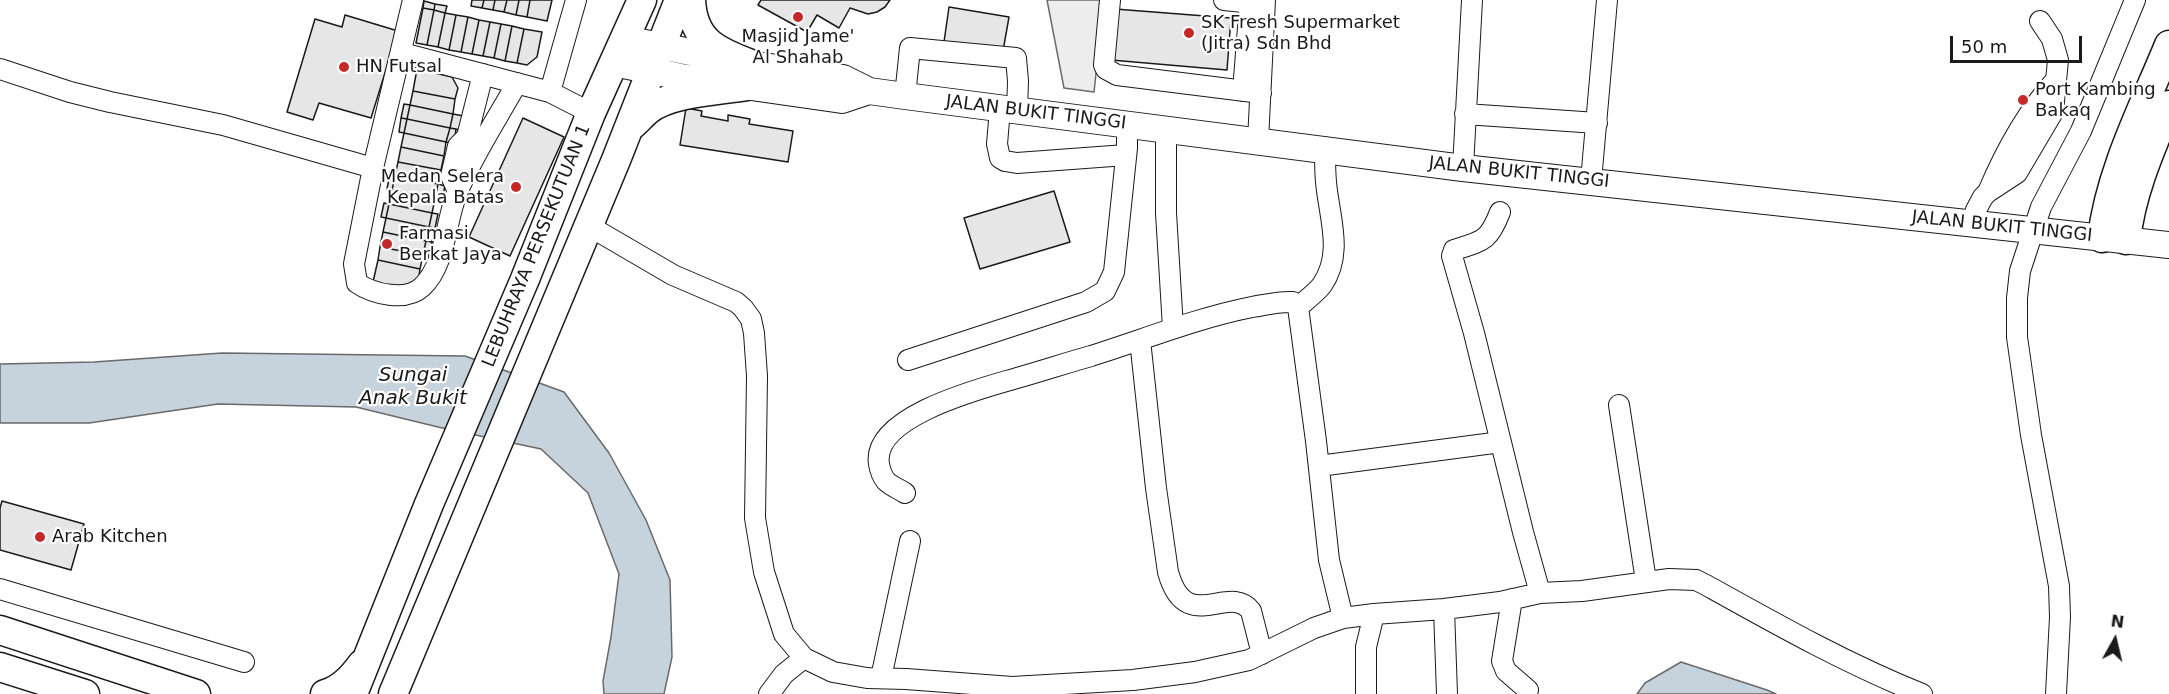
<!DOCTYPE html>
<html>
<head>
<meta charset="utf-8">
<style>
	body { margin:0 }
	#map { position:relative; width:2169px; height:694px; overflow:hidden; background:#fff; font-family:"DejaVu Sans",sans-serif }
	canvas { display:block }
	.north { position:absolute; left:2085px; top:610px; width:60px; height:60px; -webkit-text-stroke:4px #fff; paint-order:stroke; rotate:8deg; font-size:16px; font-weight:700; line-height:24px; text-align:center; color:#1a1a1a }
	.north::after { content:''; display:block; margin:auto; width:21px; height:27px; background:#1a1a1a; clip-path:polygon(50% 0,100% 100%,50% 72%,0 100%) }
	.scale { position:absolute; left:1950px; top:36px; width:132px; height:27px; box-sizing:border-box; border:3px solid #1a1a1a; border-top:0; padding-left:8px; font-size:18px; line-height:21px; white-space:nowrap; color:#1a1a1a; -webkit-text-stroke:4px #fff; paint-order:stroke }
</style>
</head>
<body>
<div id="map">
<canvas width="2169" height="694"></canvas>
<div class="north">N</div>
<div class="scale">50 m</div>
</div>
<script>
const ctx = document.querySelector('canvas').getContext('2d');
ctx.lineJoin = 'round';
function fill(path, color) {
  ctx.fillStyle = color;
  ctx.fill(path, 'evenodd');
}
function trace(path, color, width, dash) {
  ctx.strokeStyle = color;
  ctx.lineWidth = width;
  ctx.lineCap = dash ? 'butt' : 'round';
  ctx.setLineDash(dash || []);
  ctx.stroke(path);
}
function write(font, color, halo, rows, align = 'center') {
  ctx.font = font + ' "DejaVu Sans",sans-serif';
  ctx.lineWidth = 4.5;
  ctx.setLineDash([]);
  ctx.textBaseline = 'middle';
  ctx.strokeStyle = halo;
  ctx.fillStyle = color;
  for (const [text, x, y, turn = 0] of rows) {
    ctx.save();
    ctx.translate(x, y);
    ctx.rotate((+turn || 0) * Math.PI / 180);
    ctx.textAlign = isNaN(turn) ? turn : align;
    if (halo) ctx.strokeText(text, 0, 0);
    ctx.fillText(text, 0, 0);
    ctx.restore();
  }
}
const parking = new Path2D(`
	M1047,0h57l-10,92 -30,-4z`);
fill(parking, '#ededed');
trace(parking, '#6a6a6a', 1.5);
const water = new Path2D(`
	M222,353l243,3 99,36 45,61 37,67 24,60 2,77 -8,37h-60l-1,-13 8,-44 8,-63 -31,-81 -47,-44 -103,-22 -82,-20 -138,-3 -129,19h-89v-59l94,-2z
	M1681,662l86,28 9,4h-139l8,-11z`);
fill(water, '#c6d2dc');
trace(water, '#6a6a6a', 1.5);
const building = new Path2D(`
	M472,0h12l-2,8 -11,-2z
	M484,0h11l-2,10 -11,-2z
	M495,0h12l-3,12 -11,-2z
	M507,0h12l-3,15 -12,-3z
	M519,0h11l-3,17 -11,-2z
	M530,0h22l-5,21 -20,-4z
	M761,0h129l-5,7 -8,5 -9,2 -18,-6 -11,20 -22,-13 -10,17 -49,-27z
	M424,1l11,3 -1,6 -11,-2z
	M435,4l12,2 -2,7 -11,-3z
	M949,7l60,10 -6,34 -59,-9z
	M423,8l11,2 -7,35 -11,-2z
	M1115,9l116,9 -4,52 -116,-10z
	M434,10l11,3 -7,34 -11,-2z
	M445,13l11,2 -7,35 -11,-3z
	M345,15l53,16 -27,87 -52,-15 -6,17 -26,-8 28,-93 27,8z
	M456,15l12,2 -7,35 -12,-2z
	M468,17l11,3 -7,34 -11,-2z
	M479,20l11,2 -7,34 -11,-2z
	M490,22l11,2 -7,34 -11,-2z
	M501,24l11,2 -7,35 -11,-3z
	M512,26l12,3 -7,34 -12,-2z
	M524,29l18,3 -5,25 -10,8 -10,-2z
	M417,69l35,8 6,11 -3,11 -42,-8z
	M413,91l42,8 -2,15 -43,-9z
	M404,104l6,1 -3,14 -6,-1z
	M410,105l43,9 -3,14 -43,-9z
	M686,108l16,3 -1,5 27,5v-6l22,4 -1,5 44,7 -5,31 -108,-17z
	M453,114l16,3 -3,14 -16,-3z
	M401,118l6,1 -3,14 -5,-1z
	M523,118l41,19 -54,119 -41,-19z
	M407,119l43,9 -4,14 -42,-9z
	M450,128l6,1 -2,15 -8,-2z
	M404,133l42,9 -2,14 -43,-9z
	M401,147l43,9 -3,14 -43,-8z
	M398,162l43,8 -3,14 -43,-8z
	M390,174l5,2 -3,14 -5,-1z
	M395,176l43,8 -3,15 -43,-9z
	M438,184l7,2 -3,14 -7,-1z
	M392,190l43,9 -3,14 -43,-9z
	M1054,191l16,51 -90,27 -16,-51z
	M384,203l5,1 -3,14 -5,-1z
	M389,204l43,9 -3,14 -43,-9z
	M432,213l6,1 -3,14 -6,-1z
	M386,218l43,9 -3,14 -43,-9z
	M429,227l6,1 -3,14 -6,-1z
	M383,232l43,9 -3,14 -43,-8z
	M426,241l6,1 -3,14 -6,-1z
	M380,247l43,8 -3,14 -42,-9z
	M378,260l42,9 -2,13 -12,7 -33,-7z
	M2,501l82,23 -13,46 -71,-20v-42z`);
fill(building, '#e6e6e6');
trace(building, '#1a1a1a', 1.5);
const minor = new Path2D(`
	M413,0l-40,168 -19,96 3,19c16,11 49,19 65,4 24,-23 23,-64 35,-94 16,-38 40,-74 60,-110
	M1110,0l-6,65 2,4 11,6 144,18
	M1224,0l39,4
	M402,53l148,39 41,21
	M0,69l70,23 40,10 113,23 150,43
	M1243,91l7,-89
	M550,92l26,-92
	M905,96l5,-48 106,10 2,23 -1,30
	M1000,109l-3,35 3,14 5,3 12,2 109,-8
	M1465,114l132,9
	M1166,130v83l7,115
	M1258,141l7,-141
	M1463,168l9,-168
	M1591,181l16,-181
	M458,191l-7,-15 7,-30 9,-9 16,-63
	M1988,192c17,-40 38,-79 67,-111
	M1500,212c-11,29 -17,29 -46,38l-2,6 22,77 49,199 17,61
	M1972,224l4,-14 7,-13 5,-5 29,-19 36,-61 5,-52 -6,-21 -12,-18
	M589,226l84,49 63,27 7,6 8,11 3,14 3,43 -2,142 9,54 20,62 20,24 29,14 34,6 39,1 106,8 121,-7 62,-8 54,-12 65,-32 29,-10 31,-4 70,-5 56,-7 40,-9 42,-2 87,-12 27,1 10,5c70,39 141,79 216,109
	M1298,307c8,-7 18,-14 24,-22 22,-32 7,-68 4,-103 -1,-11 -1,-22 -1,-33
	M1140,340l16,148 12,84c18,65 61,10 83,39l11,43
	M908,360l178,-58 19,-11 9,-19 13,-124v-23
	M1619,405l27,176
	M1319,466l182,-24
	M905,493c-6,-4 -14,-7 -19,-12 -4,-5 -6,-11 -7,-17 -8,-48 104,-76 138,-86 25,-7 49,-15 74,-22 54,-17 106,-38 161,-49 13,-2 27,-6 41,-5l5,5 18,134 13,119 14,58
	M0,589l244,73
	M1512,599l-10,62 4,10 22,19
	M1444,609l3,85
	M881,678l29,-137
	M769,694l15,-20 20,-16
	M1366,694v-47l8,-33
	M2056,694l4,-77 -1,-31 -28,-151 -14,-98v-39l3,-27 21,-64 40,-76 54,-131`);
const major = new Path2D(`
	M625,39l126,25 92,14 26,13 36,5 558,72 706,77
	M614,63l67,14 161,23 27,-9`);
const highway = new Path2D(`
	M691,0c2,41 25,51 60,64
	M631,126c6,-5 11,-11 17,-16 23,-18 70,-19 99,-24
	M2102,238c8,-67 42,-132 67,-193
	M2126,240c5,-47 25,-92 43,-135
	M0,630l196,64
	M0,667l85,27
	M325,694c16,-4 27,-16 37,-30
	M353,694l76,-190 96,-225 66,-166 51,-113
	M393,694l223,-534 63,-160`);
trace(minor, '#1a1a1a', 22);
trace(major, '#1a1a1a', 28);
trace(highway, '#1a1a1a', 31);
trace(minor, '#fff', 20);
trace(major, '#fff', 26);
trace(highway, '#fff', 28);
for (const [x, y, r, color] of [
	[798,17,6,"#c62828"],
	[1189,33,6,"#c62828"],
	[344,67,6,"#c62828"],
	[2023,100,6,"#c62828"],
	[516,187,6,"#c62828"],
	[387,244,6,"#c62828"],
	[40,537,6,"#c62828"]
]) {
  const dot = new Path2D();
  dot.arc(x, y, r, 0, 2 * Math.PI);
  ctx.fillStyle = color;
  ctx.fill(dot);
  trace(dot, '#fff', 2);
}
write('18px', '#1a1a1a', '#fff', [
	["SK Fresh Supermarket",1201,23],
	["(Jitra) Sdn Bhd",1201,44],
	["Masjid Jame'",798,37,"center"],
	["Al Shahab",798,58,"center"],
	["HN Futsal",356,67],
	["Port Kambing",2035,90],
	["Bakaq",2035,111],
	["Medan Selera",504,177,"right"],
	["Kepala Batas",504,198,"right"],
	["Farmasi",399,234],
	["Berkat Jaya",399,255],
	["Arab Kitchen",52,537]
], 'left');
write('18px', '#1a1a1a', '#fff', [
	["JALAN BUKIT TINGGI",1036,113,7],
	["JALAN BUKIT TINGGI",1519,173,6],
	["JALAN BUKIT TINGGI",2002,227,6],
	["LEBUHRAYA PERSEKUTUAN 1",537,246,-68]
]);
write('italic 20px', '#1a1a1a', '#fff', [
	["Sungai",413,376],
	["Anak Bukit",413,399]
]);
</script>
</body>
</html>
